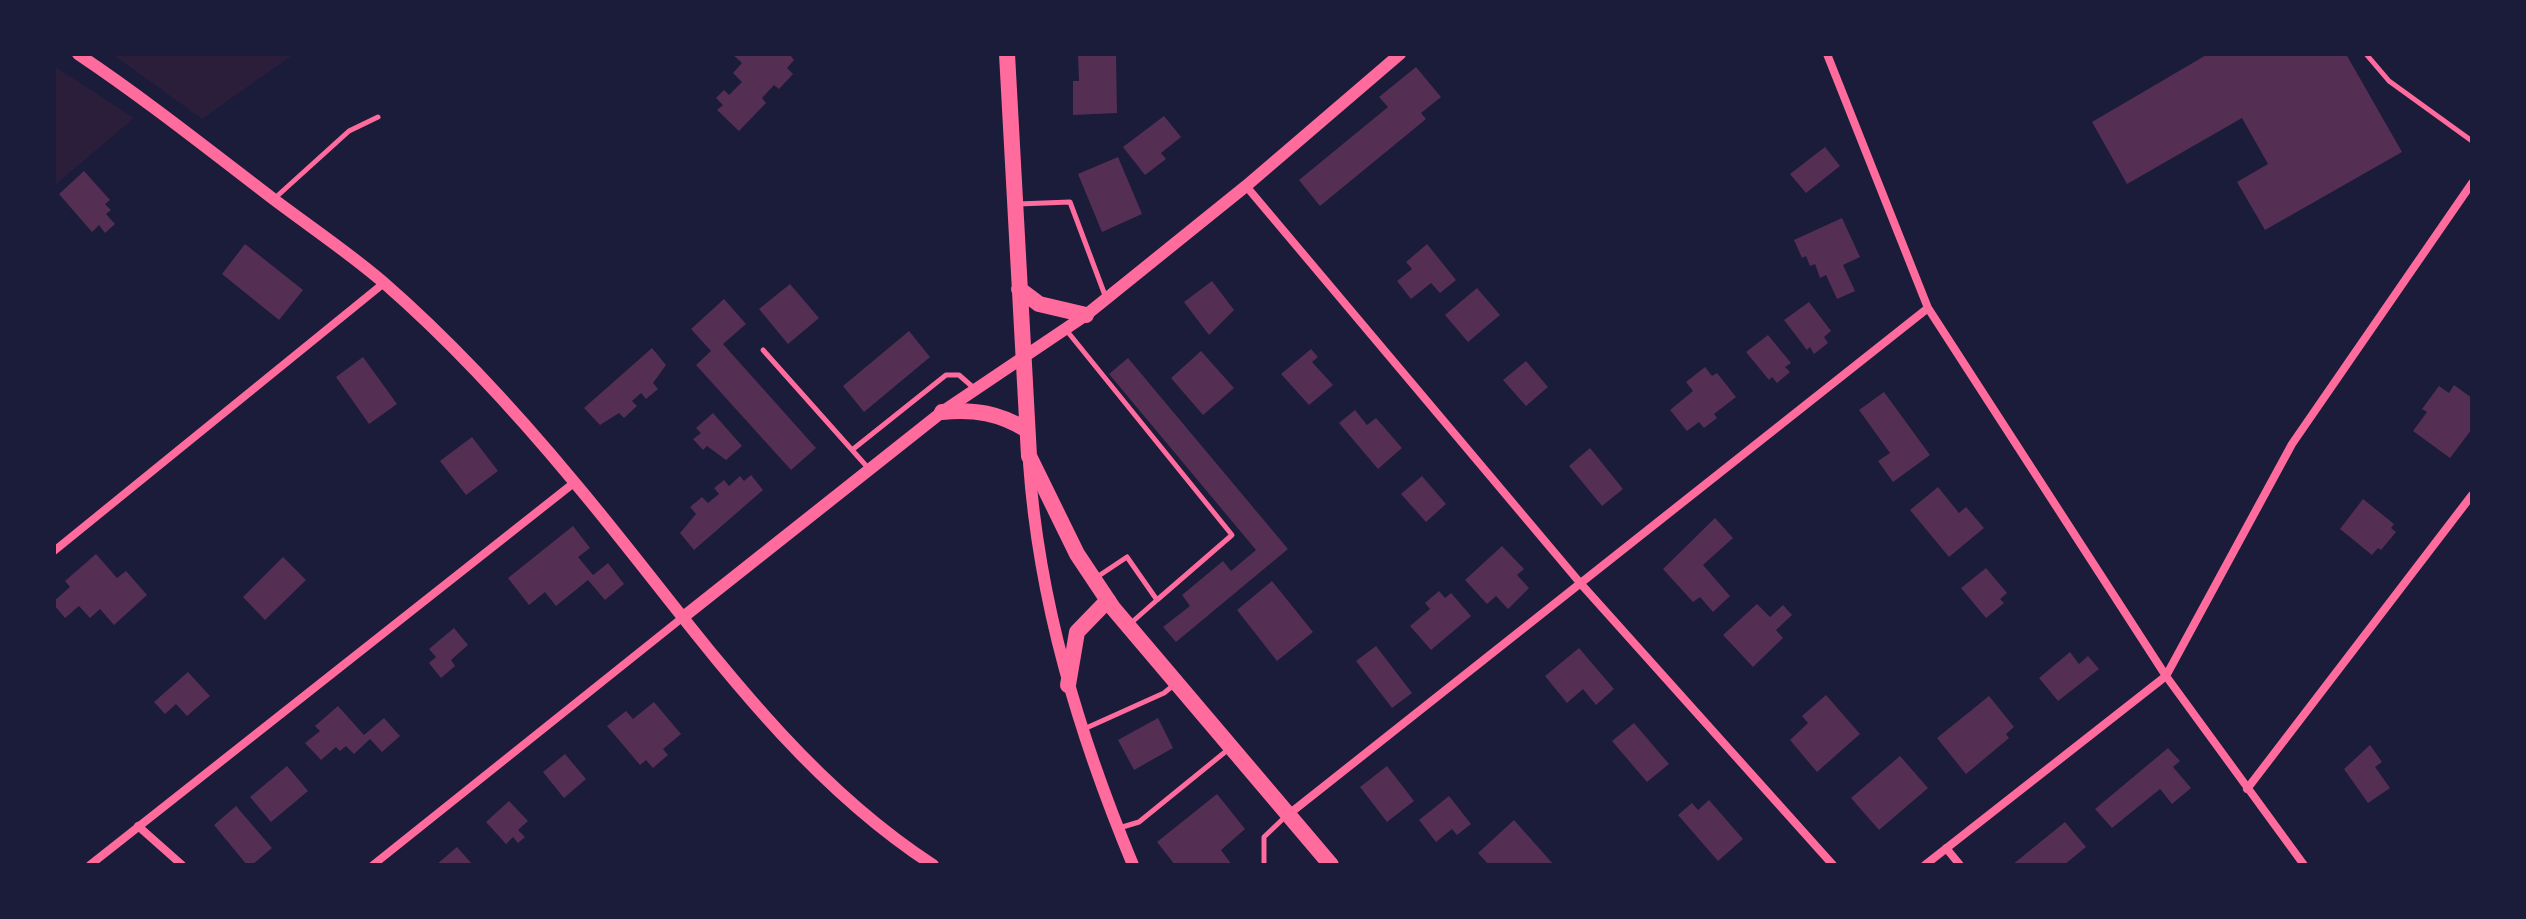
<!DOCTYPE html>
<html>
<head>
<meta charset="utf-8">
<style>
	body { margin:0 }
	#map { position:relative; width:2526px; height:919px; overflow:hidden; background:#1b1b3a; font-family:Ubuntu,sans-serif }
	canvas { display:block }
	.frame { position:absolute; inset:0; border:56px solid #1b1b3a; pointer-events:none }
</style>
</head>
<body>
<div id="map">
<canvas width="2526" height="919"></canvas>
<div class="frame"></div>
</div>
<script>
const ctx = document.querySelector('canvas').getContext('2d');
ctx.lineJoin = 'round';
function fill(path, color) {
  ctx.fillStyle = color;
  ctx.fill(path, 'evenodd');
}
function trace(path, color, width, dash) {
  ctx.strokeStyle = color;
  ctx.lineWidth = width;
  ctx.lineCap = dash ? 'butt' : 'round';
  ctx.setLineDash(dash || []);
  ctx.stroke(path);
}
fill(new Path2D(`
	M112,54h182l-92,65z
	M54,66l80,52 -80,68z`), '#2a1e3b');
fill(new Path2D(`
	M732,54h61l-2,2 3,4 -7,8 6,6 -14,15 -5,-4 -12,13 4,5 -27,28 -22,-21 6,-5 -7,-7 8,-8 5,5 13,-13 -9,-9 9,-10z
	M1078,54h38l1,59 -44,2v-34h6z
	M2208,54h138l56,98 -137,78 -28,-48 31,-18 -26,-46 -115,66 -35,-62z
	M1416,67l25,30 -20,16 5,6 -106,87 -21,-26 89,-73 -9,-10z
	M1164,116l17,21 -20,16 5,6 -21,16 -22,-28z
	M1825,147l15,19 -34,27 -16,-19z
	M1118,157l24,57 -40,18 -24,-58z
	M84,171l26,29 -5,4 6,6 -5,4 9,10 -10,9 -6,-8 -7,7 -33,-38z
	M1842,218l18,39 -17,8 12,26 -18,8 -11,-24 -6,3 -5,-14 -5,2 -4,-10 -4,2 -8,-18z
	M245,244l58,46 -24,30 -57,-46z
	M1427,244l29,36 -16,13 -9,-10 -20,16 -14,-18 15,-12 -6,-7z
	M1212,281l22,29 -25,25 -25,-33z
	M790,284l29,34 -31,26 -29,-35z
	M1477,288l23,27 -32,27 -23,-27z
	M724,299l22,25 -23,20 93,104 -25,22 -95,-105 15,-14 -20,-22z
	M1809,302l22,29 -7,6 4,6 -14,11 -4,-7 -3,3 -23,-30z
	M909,331l21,26 -66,55 -21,-26z
	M1768,335l23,28 -6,4 5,5 -13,11 -5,-6 -3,3 -23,-28z
	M652,348l14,17 -13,18 5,6 -12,10 -5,-6 -9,8 5,5 -13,12 -5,-5 -19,12 -16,-17z
	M1311,349l7,8 -6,5 21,23 -24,20 -28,-31z
	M1201,351l33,37 -31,27 -32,-37z
	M363,357l34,47 -28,20 -33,-47z
	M1128,358l160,191 -112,93 -13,-15 27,-21 -8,-11 41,-34 8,10 25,-21 -147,-176z
	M1526,361l22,26 -22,19 -23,-26z
	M1705,367l7,9 5,-3 19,24 -22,17 3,4 -13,10 -5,-6 -12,9 -17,-21 23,-19 -7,-9z
	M2454,385l18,13v31l-22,29 -37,-27 14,-19 -5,-3 17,-23 10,7z
	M1884,392l46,63 -37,27 -15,-21 12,-8 -31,-43z
	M1355,410l12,15 9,-7 26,30 -24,21 -39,-46z
	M713,413l29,33 -16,14 -19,-14 -4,4 -10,-11 8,-6 -5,-5z
	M472,437l26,34 -32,24 -26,-34z
	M1590,448l33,41 -21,17 -33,-40z
	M751,475l12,15 -69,60 -14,-17 16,-19 -6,-7 12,-10 6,6 11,-9 -5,-6 10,-8 5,6 11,-10 4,5z
	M1422,476l24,28 -20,18 -25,-28z
	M1938,487l21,26 7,-6 18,21 -35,29 -39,-47z
	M2363,499l31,25 -3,4 5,4 -15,18 -3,-2 -6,7 -32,-26z
	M1715,518l18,20 -30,27 27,31 -17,16 -13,-15 -7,5 -30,-33z
	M573,526l17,22 -12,9 15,18 15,-12 16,21 -19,16 -17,-20 -32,26 -11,-14 -16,13 -21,-27z
	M1502,546l22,23 -7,6 12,13 -21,21 -12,-13 -9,8 -22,-24z
	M96,554l21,24 9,-7 21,24 -33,30 -14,-16 -10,9 -11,-12 -14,12 -11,-13v-4l16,-14 -5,-6z
	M283,557l23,23 -41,40 -22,-23z
	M1986,568l21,25 -7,6 4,4 -18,15 -25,-30z
	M1272,581l41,51 -36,29 -40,-51z
	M1439,591l6,7 6,-5 20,23 -40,34 -21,-24 20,-17 -5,-6z
	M1757,604l13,13 13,-12 9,10 -16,15 7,8 -30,29 -30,-32z
	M454,628l14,17 -17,15 4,6 -14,12 -12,-15 7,-6 -7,-8z
	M1376,646l36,47 -20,15 -36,-47z
	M1579,648l35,41 -18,16 -13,-16 -16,14 -22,-27z
	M2070,652l9,12 9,-8 11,13 -41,32 -19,-23z
	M188,672l22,24 -23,20 -11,-12 -11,10 -11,-12z
	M1826,695l34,39 -43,38 -27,-32 18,-17 -6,-7z
	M1989,696l25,31 -8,7 3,4 -43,36 -29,-36z
	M654,702l27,32 -18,15 5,6 -15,13 -7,-8 -6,5 -33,-39 19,-15 7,8z
	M338,706l26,29 20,-17 16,18 -18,16 -12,-13 -16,15 -8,-8 -6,5 -4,-4 -15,13 -16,-17 15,-12 -5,-5z
	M1158,718l15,30 -39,22 -16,-30z
	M1634,723l35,41 -22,18 -35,-41z
	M2370,745l12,17 -7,5 15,21 -22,15 -24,-34z
	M2168,748l12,13 -7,6 18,21 -19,16 -12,-15 -48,39 -17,-19z
	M565,754l21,25 -22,19 -21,-26z
	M1900,756l28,32 -49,42 -28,-32z
	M287,766l21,25 -37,31 -21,-25z
	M1387,766l27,35 -27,21 -27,-35z
	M1217,794l28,35 -24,21 11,15h-57l-18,-23z
	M1449,796l22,28 -14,11 -5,-6 -16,13 -17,-22z
	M1709,800l34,39 -25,22 -40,-46 14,-12 6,7z
	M509,801l19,20 -10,9 7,7 -7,6 -5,-6 -7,7 -20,-22z
	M236,806l36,42 -20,17h-5l-33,-40z
	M1514,820l40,45h-65l-11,-12z
	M2065,822l21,25 -22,18h-52z
	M457,847l16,18h-37z`), '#542f53');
trace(new Path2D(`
	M2366,54l23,27 83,60
	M275,198l74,-67 29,-14
	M1018,204l52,-2 36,96
	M1067,331l165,204 -75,65 -30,-43 -30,20
	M763,350l106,119
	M852,450l94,-75h13l16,14
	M1131,623l26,-23
	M1084,729l80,-36 11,-9
	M1119,828l20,-6 91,-74
	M1264,865v-28l22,-21`), '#ff6b9d', 5);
trace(new Path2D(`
	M1827,54l101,254 238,368 138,189
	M1246,186l335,398 252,281
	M54,551l330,-268
	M2247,789l225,-294
	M1289,814l639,-506
	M138,826l44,39
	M1946,848l14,17
	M90,865l485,-383
	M373,865l309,-247
	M1925,865l241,-189 126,-232 180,-261`), '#ff6b9d', 8);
trace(new Path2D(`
	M78,54c67,45 130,95 194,144 37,28 76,54 111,84 69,60 134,131 192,201 112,133 210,286 358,382
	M1029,463c10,140 50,272 104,402
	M682,618l260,-206 144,-97 160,-129 154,-132`), '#ff6b9d', 12);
trace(new Path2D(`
	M1007,54l22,402 48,98 36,54 218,257
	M1019,289l20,15 47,11
	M942,412c33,-3 57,1 85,18
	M1068,685l9,-53 31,-32`), '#ff6b9d', 16);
</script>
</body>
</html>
